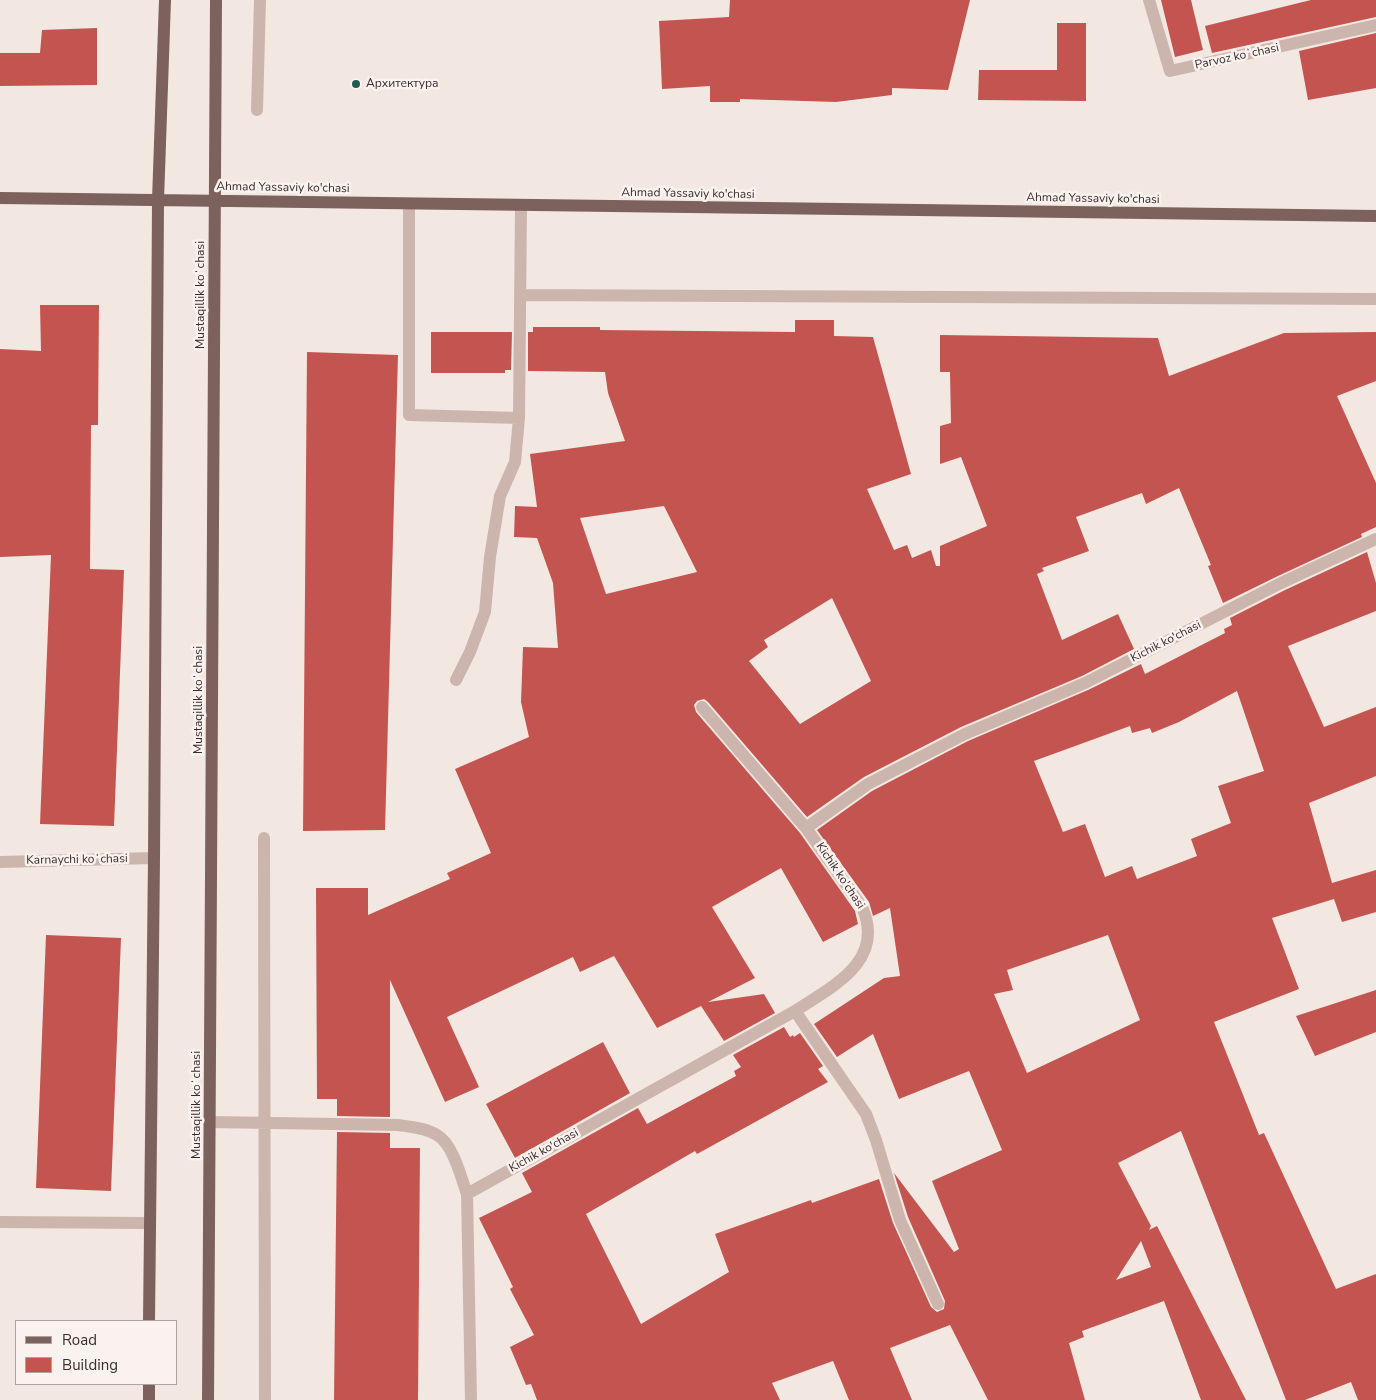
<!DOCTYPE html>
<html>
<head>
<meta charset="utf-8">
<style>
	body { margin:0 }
	#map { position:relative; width:1376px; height:1400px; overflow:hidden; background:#f3e7e1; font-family:"Nunito Sans",sans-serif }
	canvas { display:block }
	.legend { position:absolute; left:15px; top:1320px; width:162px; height:65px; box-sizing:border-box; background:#faf2ee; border:1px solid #ada3a0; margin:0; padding:6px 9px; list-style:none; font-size:15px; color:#3a2d2b }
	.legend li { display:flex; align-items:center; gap:10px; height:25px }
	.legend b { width:25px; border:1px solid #ada3a0 }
</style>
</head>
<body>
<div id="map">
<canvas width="1376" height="1400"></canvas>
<ul class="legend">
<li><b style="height:6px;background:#7c615d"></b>Road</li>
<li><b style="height:14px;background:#c4544f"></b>Building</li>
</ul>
</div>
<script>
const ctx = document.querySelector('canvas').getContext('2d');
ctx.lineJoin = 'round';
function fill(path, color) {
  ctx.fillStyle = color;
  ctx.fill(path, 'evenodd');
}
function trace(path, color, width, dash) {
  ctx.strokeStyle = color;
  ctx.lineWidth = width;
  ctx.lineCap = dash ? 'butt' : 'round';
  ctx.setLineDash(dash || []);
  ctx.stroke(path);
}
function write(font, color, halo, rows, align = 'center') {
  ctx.font = font + ' "Nunito Sans",sans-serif';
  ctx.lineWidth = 5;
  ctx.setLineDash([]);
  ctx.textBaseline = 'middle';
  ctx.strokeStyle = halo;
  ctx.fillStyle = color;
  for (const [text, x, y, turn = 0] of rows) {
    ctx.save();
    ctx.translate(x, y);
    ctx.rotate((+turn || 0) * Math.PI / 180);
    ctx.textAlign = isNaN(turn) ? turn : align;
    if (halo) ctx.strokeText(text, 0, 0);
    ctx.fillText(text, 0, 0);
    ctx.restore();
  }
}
fill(new Path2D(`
	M730,0h240l-22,90 -56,-2v7l-56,7 -96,-3v3h-30v-16l-48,3 -3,-68 70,-4z
	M1161,0h30l12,50 -28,7z
	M1311,0h65v17l-164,36 -7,-27z
	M1057,23h29v78l-108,-1 1,-30h78z
	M97,28v57l-97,1v-33h40l2,-23z
	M1376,33v55l-68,12 -9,-49z
	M40,305h59l-1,120h-7l-1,144 34,1 -10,256 -74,-2 11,-269 -51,2v-208l41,2z
	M795,320h39v16l39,1 38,137 -44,15 27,61 13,-5 5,13 19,-8 5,16h4v-20l47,-20 -26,-69 -21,7v-38l11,-3 -1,-51h-10v-37l218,3 11,38 115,-43 92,-1v49l-39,15 39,87v44l-15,7 1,3 -84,39 -55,27 -15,-37 3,-1 -32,-77 -33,16 -4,-11 -66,24 13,34 -47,17 2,3 -7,3 25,66 56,-26 16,35 -52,27 -121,51 -97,50 -57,40 -99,-115 -4,-3 -7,2 -3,4 2,7 104,121 55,78 3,13 -35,18 -42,-74 -69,39 43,71 -47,24 56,-8 11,19 -51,28 -23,-35 -44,22 -43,-72 -34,16 -7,-15 -126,60 32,70 -34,15 -55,-122v137l-53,-1v-17h-20l-1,-211h52v27l82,-36 -3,-6 44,-20 -36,-84 74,-32 -8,-35 2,-55 35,1 -5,-65 -16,-45 -23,-1 1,-31 22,1 -7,-53 95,-13 -17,-48 -3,-21 -77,-1v-39h5v-5h67v3l195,2zM664,506l33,66 -91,22 -26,-76zM832,598l39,83 -71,43 -51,-63 19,-14 -4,-7z
	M431,332h81l-1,38h-6v3h-74z
	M307,352l91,3 -13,475 -82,1z
	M1367,552l9,31v28l-88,35 36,81 52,-20v69l-67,27 23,80 44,-13v42l-34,10 -8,-23 -62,19 27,71 -85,33 45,113 5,-2 72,156 40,-15v126h-18l-7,-18 -46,18h-19l-105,-269 -63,32 33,63 -2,4 8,-4 89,174h-45l-37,-99 -82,30 2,6 -15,6 16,57h-97l-38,-75 -60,23 22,52h-63l-16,-39 -61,22 8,17h-243l-6,-16 -5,1 -16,-38 24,-12 -24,-46 3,-2 -34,-69 53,-26 -10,-19 116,-65 9,16 89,-48 -2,-5 7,-4 -8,-12 51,-28 6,10 3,-2 1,2 6,-4 23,33 -5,3 10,13 -131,72 -2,-3 -109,63 55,110 88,-52 -14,-38 96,-34 1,3 67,-24 14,44 38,84 6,5 7,-3 1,-8 -37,-84 -14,-44 60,79 5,-3 -27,-68 70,-31 -33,-79 -70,28 -26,-65 -36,23 -23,-33 70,-46 16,-2 -10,-68 -17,8 -4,-14 -52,-72 55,-39 96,-50 120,-51 53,-26 4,10 80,-41 -1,-4 8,-4 -2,-7 55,-28zM1237,691l27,80 -46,15 13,37 -40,16 6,17 -60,23 -5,-13 -27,11 -20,-53 -22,8 -29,-71 96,-35 2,7 18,-5 2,5 27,-11zM1108,935l32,85 -113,53 -33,-79 19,-4 -6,-20zM1141,1241l10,26 -35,13z
	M46,935l75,3 -10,253 -75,-3z
	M1376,990v42l-61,24 -19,-40z
	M603,1042l27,51 -115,65 -29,-54z
	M337,1132l53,1v15h30l-2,252h-84z`), '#c4544f');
trace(new Path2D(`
	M1149,0l21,71 206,-46
	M257,110l3,-110
	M409,204v211l110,3 2,-213
	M520,295l856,4
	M456,680l14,-28 15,-40 5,-55 10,-61 15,-34 4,-44
	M702,707l104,121
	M264,838l1,562
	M0,862l154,-4
	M795,1011l71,103 10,26 24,80 38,84
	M210,1122l188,3c13,2 28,3 39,10 16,9 24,42 30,59l328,-183c38,-25 91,-50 67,-104l-56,-79 62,-44 97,-50 120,-51 196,-100 95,-44
	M467,1194l4,206
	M0,1222l149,1`), '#ccb5ad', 12);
trace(new Path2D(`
	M0,198l1376,18
	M149,1321l5,-463 4,-658 7,-200
	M149,1400v-16
	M208,1400l8,-1400`), '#7c615d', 12);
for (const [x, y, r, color] of [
	[356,84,5,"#215c54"]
]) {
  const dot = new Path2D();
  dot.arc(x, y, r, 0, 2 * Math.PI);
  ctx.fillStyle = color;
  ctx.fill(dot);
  trace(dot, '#faf2ee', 2);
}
write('12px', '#3a2d2b', '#faf2ee', [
	["Parvoz koʻchasi",1237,57,-12],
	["Ahmad Yassaviy ko'chasi",283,188,1],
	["Ahmad Yassaviy ko'chasi",688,194,1],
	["Ahmad Yassaviy ko'chasi",1093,199,1],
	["Mustaqillik koʻchasi",201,295,-90],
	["Kichik ko'chasi",1166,642,-27],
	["Mustaqillik koʻchasi",199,700,-90],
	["Karnaychi koʻchasi",77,860,-1],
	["Kichik ko'chasi",840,876,56],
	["Mustaqillik koʻchasi",197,1105,-90],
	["Kichik ko'chasi",544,1151,-29]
]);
write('12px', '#3a2d2b', '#faf2ee', [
	["Архитектура",366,84]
], 'left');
</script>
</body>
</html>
